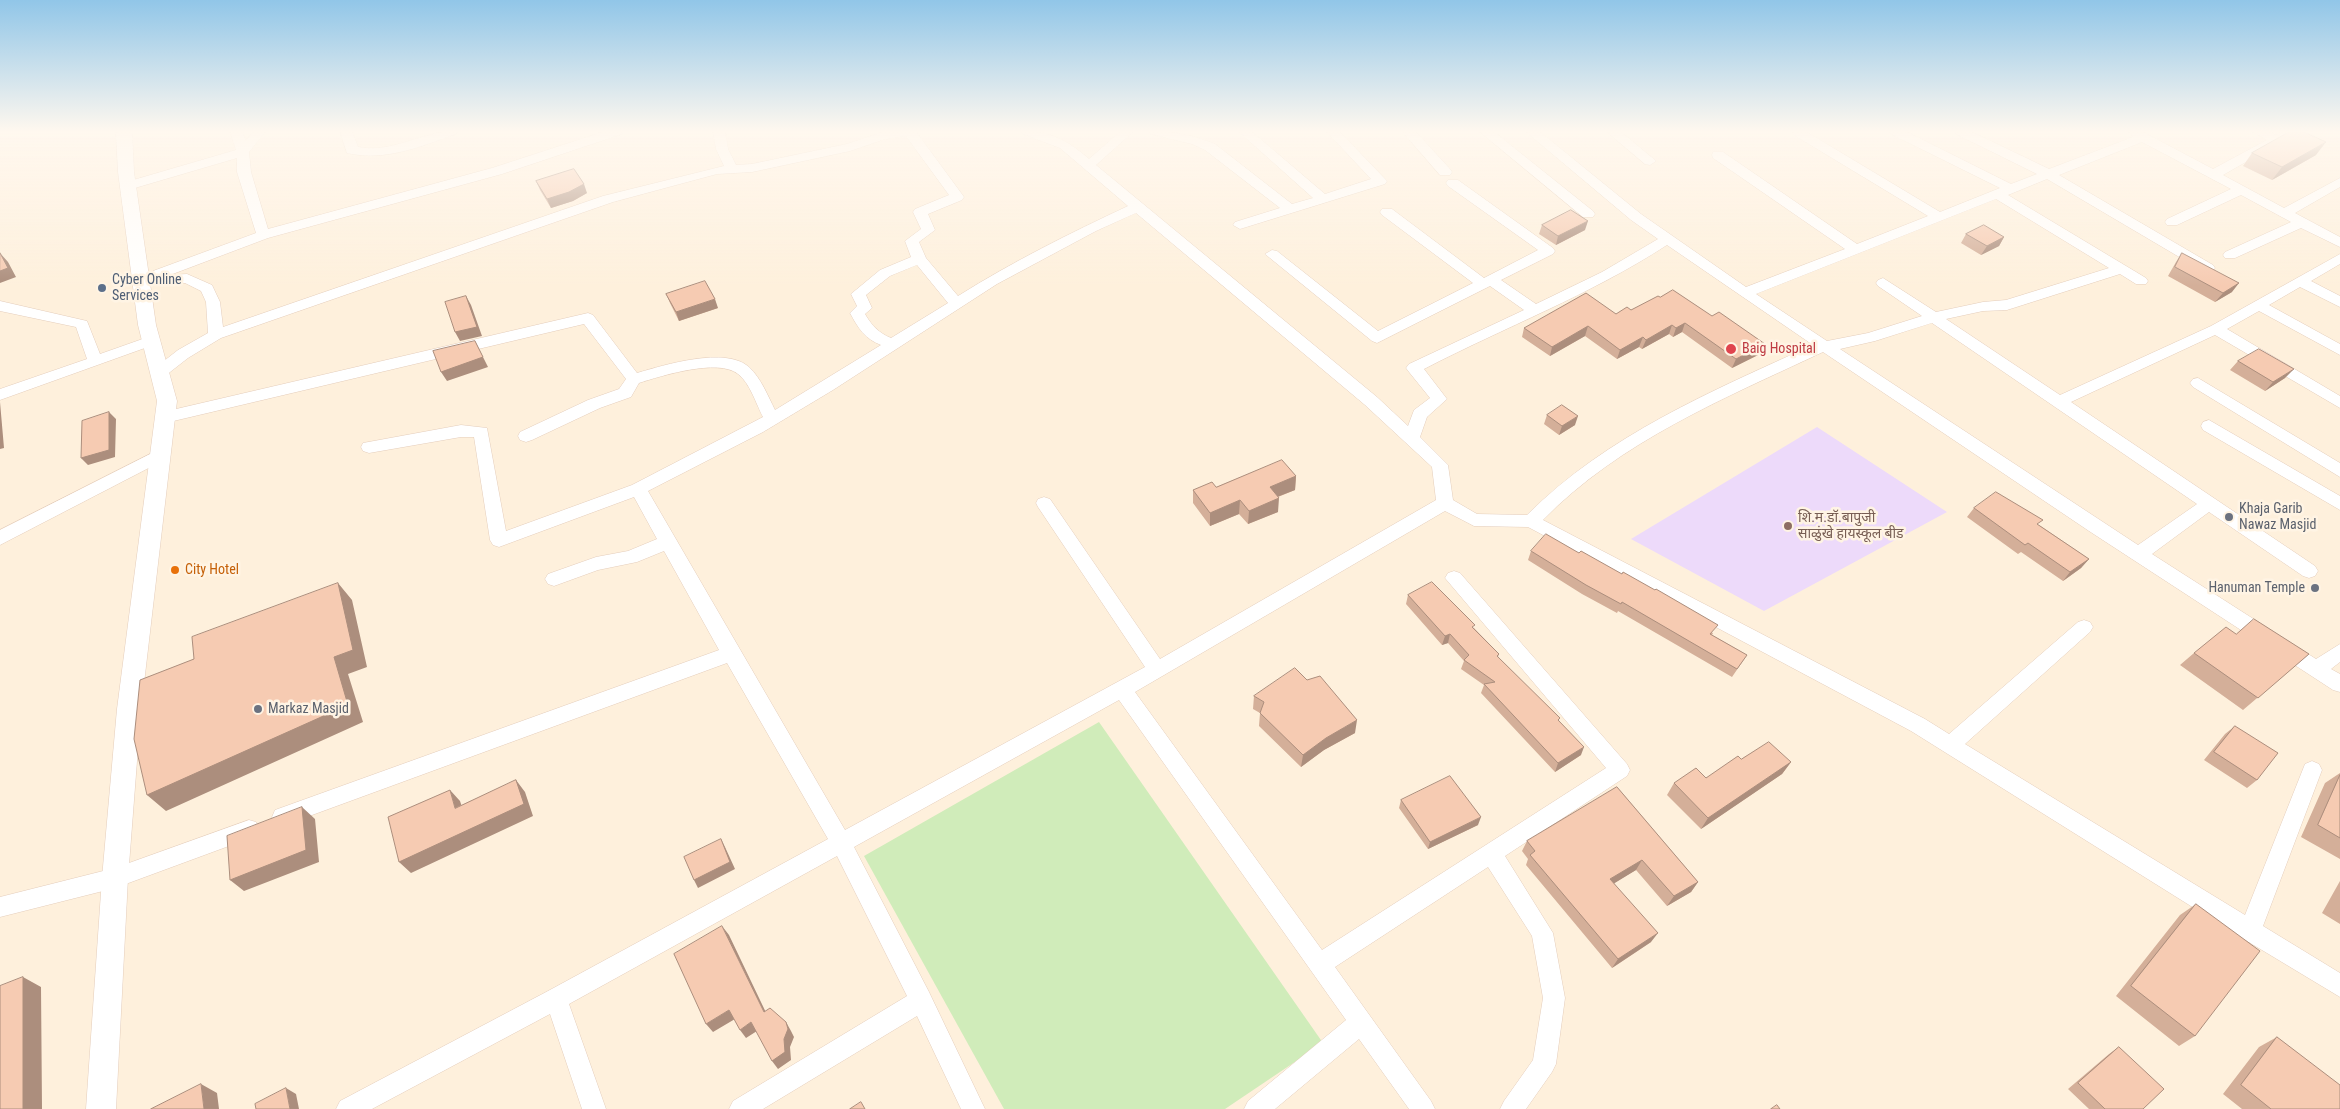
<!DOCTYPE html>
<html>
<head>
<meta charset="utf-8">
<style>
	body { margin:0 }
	canvas { display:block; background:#fef0dc }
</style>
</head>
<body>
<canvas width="2340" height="1109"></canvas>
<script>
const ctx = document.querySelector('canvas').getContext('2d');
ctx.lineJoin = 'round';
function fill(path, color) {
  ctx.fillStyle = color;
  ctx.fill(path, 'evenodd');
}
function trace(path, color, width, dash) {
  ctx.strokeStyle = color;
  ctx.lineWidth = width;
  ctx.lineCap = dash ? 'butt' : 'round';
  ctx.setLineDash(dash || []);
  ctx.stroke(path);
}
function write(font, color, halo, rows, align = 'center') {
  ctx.font = font + ' "Roboto Condensed","Noto Sans Devanagari",sans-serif';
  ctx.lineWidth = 5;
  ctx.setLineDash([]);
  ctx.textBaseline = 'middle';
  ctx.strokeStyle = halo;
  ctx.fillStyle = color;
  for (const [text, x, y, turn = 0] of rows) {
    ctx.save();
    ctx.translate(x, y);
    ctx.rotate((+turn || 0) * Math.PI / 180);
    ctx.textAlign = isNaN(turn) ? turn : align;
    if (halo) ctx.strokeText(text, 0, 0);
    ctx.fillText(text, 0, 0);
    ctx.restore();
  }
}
fill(new Path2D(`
	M1817,427l130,85 -183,99 -133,-72z`), '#eddafa');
fill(new Path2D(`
	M1099,722l224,321 -98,66h-221l-140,-253z`), '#d0ecba');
const minor = new Path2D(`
	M230,131h12l4,10 7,-10h13l-17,21 2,20 17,57 224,-61 114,-37h18l-2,3 -120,40 -234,64 -98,37 17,-1 25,11 8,17 3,25 380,-131 121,-30 -8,-17 -3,-18h12l3,18 8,16 16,-1 95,-20 36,-12 35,-1 -1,2 47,64 -2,3 -34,14 7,16 -16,12 7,16 32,38c54,-34 112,-63 170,-90l-68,-58 -37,-14 -2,-3c29,0 46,9 68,28l32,-28h13l-38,34 281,232 31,29 6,-16 16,-12 -21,-26 -3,-4 3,-4 115,-54 -34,-24 -113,57 -5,-2 -107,-87 7,-4 5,1 101,80 95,-48 -91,-68 -2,-3 2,-3h10l92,69 54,-28 -90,-64 -2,-3 2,-3h10l95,68 2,3 -2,3 -52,26 35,24 66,-32 56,-33 -27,-19 -106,-89h14l102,83 105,73 99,-38 -132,-91 -1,-3 1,-3h10l134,92 71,-28 -134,-81 -2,-4h13l135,81 60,-24 -109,-54 -2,-3h16l106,53 26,-10 -81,-40 -2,-3h16l79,38 84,-32 -5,-6h13l72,38 54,-29 -16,-9h16l9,4 9,-4h15l-77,44 61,33 56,-30v9l-45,26 45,24v10l-39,-19 -66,30h-10l-2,-3 2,-3 66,-30 -50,-27 -64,30h-10l-2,-3 2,-3 64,-30 -89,-47 -83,33 154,90 2,3 -2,3h-10l-156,-92 -39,16 138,83 2,3 -2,3h-10l-16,-10 -113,36 -24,1 -37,8 114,76 151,-69 129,-72v10l-29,17 29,15v11l-40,-20 -31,18 71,39v11l-81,-44 -32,18 113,67v12l-125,-73 -144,67 244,164 3,5 -3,5 -6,2 -6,-2 -94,-64 -57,42 164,105 24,-15v18l-9,7 9,5v18l-7,-2 -244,-159 -266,-179c-98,46 -203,89 -280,168l382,199 24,15 129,-112 6,-2 6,2 3,5 -3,5 -125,112 280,171 60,-151 7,-3 7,3 3,6 -59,156 77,47v24l-98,-59 -331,-207 -383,-204 -54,-1 -29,-15 -310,181 187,258 284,-182 -161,-190 3,-5 6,-2 6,2 167,191 3,6 -3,6 -122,80 48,77 12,65 -9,66 -4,8 -26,37h-26l4,-8 29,-41 10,-62 -11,-62 -44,-69 -153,100 96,134 4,8h-26l-50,-70 -84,70h-31l4,-8 98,-81 -227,-320 -265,147 75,145 56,117h-24l-44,-93 -154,93h-34l4,-8 174,-105 -70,-140 -268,148 37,105h-24l-32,-95 -178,95h-36l4,-8 208,-110 280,-152 -101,-176 -445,163 -7,-2 -3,-7 3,-7 444,-160 -55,-99 -27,11 -39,8 -44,16 -6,-2 -3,-5 3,-5 48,-17 32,-6 29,-12 -23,-42 -135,50 -6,-2 -3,-5 -16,-103h-13l-92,16 -6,-2 -2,-4 2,-4 98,-18 26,3 19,103 126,-46 131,-68c-7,-13 -13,-34 -25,-43 -20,-16 -77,2 -99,9l-8,14 -31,11 -68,32 -6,2 -6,-2 -2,-4 2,-4 68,-32 31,-11 7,-10 -42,-55 -419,99 -6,-2 -2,-4 2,-4 429,-100 5,2 44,58c27,-8 89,-27 112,-6 12,11 19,29 26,43l106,-65c-16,-6 -23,-17 -31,-32l7,-7 -6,-12 29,-24 31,-13 -6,-16 16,-12 -8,-17 2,-3 34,-14 -43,-59 -21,3 -35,12 -98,21 -35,2 -104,28 -392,136 -33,20 -23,18h-10l-3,-4 3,-4 23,-18 30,-17 -2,-31 -5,-11 -16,-8 -44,2 -7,-4 2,-3 16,-2 1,-5 103,-38 -19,-61v-14l-109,32 -7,-4 2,-3 113,-33zM1996,199l113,69 -103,32 -23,2 -47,10 -53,-34 -5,2 -2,3 2,3 44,30 -54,17 -41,8 -71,-47zM1136,213l229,192 67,62 4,33 -276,159 -110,-160 -6,-2 -6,2 -2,4 2,4 107,160 -300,163 -197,-339 115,-59 70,-42 164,-106 99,-53zM1667,245l146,100c-101,46 -206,90 -286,170l-50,-1 -24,-14 -5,-35 -28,-28 7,-20 20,-18 -23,-30c81,-42 166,-74 243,-124zM917,265l31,38 -57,35c-12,-5 -19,-12 -26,-24l7,-6 -6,-13 24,-19zM1932,323l265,181 -59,41 -298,-196 35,-8z
	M340,131h12l6,16c35,7 66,-17 100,-16l-2,3c-35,12 -70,28 -109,19z
	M1149,131c23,0 44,4 66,13l77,60 21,-6 -75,-67h13l74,63 46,-15 -45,-48h13l48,50 -2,3 -145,45 -7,-4 2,-3 45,-14 -75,-58 -13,-6 -41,-10z
	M1402,131h13l35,38 2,3 -2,3h-10z
	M1479,131h14l100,80 2,3 -2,3h-10z
	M1606,131h14l36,30 -6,4 -5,-1z
	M0,301l87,20 13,33 51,-18 5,2 3,3 -3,3 -156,56v-11l87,-30 -11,-32 -76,-16z
	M2198,378l142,85v14l-147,-90 -3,-4 3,-4z
	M2209,420l131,76v14l-137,-80 -2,-4 2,-4z
	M160,449l6,2 2,4 -2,4 -166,86v-15z
	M249,820l7,2 3,7 -3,7 -141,52 -115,29v-20l115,-29z`);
const tertiary = new Path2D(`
	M116,131h16l2,41 22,153 21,76 -36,308 -13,169 -12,231h-30l16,-231 15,-169 40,-308 -19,-76 -20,-153z`);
trace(minor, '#e4cdbb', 1);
trace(tertiary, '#e4cdbb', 1);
fill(minor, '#fff');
fill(tertiary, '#fff');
fill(new Path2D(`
	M2252,153l64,2 -44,25 -29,-14z
	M536,181l51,12 -14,8 -22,7 -11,-18z
	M1542,225l43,5 -29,15 -17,-11z
	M1966,234l38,3 -5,9 -18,9 -20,-12z
	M2182,253l50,39 -17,10 -47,-26 8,-14z
	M666,294l52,14 -39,13 -9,-18z
	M1660,297l52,19 53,28 -5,10 -28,14 -50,-36 -9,5 -4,-3 -27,15 -3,-2 -22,12 -32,-23 -35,20 -28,-19 2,-9 92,-14 15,-4z
	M2238,361l47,17 -20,13 -35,-21z
	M1547,415l28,10 -16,10 -15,-11z
	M1296,476l-1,14 -17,7v15l-30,12 -9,-10 -29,12 -17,-23v-13z
	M1974,508l65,17 50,34 -8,9 -18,13 -42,-29 -3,2 -51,-37z
	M1531,551l182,82 -1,2 35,20 -15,22 -114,-66 -1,2 -35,-19 -54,-34z
	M1408,595l66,33 25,26 -1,3 61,64 22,34 -26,17 -74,-79 3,-8 -23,-16 3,-8 -16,-18 -6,2 -36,-41z
	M2236,634l73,20 -66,56 -63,-45 14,-12z
	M1254,696l101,37 -31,17 -23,17 -42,-41 1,-13 -7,-4z
	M2235,726l22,54 -10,8 -43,-28 21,-26z
	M1791,762l-9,12 -81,55 -34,-34 7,-12z
	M2340,773v86l-39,-22 24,-54z
	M1617,787l81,95 -7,10 -24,14 -31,-36 -22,13 37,59 -39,26 -86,-103 2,-6 -6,-8 5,-10z
	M1401,800l77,25 -50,24 -29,-41z
	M2340,881v43l-18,-11z
	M2196,904l-1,132 -16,10 -63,-50 64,-81z
	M2277,1037l63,72h-98l-19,-15 36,-47z
	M2119,1047l24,62h-54l-21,-20 41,-35z`), '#d4af99');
fill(new Path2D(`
	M2326,142l-10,13 -44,25 10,-13z
	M584,184l3,9 -14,8 -22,7 -4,-9z
	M1588,221l-3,9 -29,15 2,-9z
	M2004,237l-5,9 -18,9 6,-9z
	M0,253l8,9 8,15 -16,6z
	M2239,283l-7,9 -17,10 8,-9z
	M466,296l5,9 11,31 -22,5 -5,-9z
	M715,299l3,9 -39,13 -3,-9z
	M1685,323l-3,9 -9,5 3,-9z
	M1672,325l-3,9 -27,15 4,-9z
	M1588,326l-3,10 -35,20 2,-9z
	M1643,337l-4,10 -22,12 3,-9z
	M475,341l13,26 -41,14 -6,-9z
	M1765,344l-5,10 -28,14 4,-9z
	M2294,369l-9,9 -20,13 8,-9z
	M0,402l4,46 -4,1z
	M109,412l7,7 -1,38 -27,8 -7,-7z
	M1578,416l-3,9 -16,10 3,-9z
	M1296,476l-1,14 -26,10 1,-13z
	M1279,498l-1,14 -30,12 1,-13z
	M1240,500l-1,14 -29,12v-13z
	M2089,559l-8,9 -18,13 7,-9z
	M338,583l14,17 15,67 -19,7 15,48 -197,89 -19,-16 187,-138z
	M1450,634l-2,9 -6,2 3,-9z
	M1357,720l-2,13 -31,17 -23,17 2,-12 23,-17z
	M1584,747l-3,8 -26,17 3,-9z
	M1791,762l-9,12 -81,55 7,-11z
	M516,780l9,12 8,24 -122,57 -12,-11z
	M450,790l10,11 6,18 -11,-11z
	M302,807l13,12 4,43 -75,29 -14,-11z
	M1481,817l-3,8 -50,24 2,-7z
	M721,839l4,8 10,22 -37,19 -4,-8z
	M1642,860l-6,10 -31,19 5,-10z
	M1698,882l-7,10 -24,14 7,-10z
	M722,926l7,9 41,86 -6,-9z
	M1658,933l-7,9 -39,26 6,-9z
	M23,977l18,10 1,122h-19z
	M729,1010l6,9 -22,13 -7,-8z
	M751,1022l6,9 -11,7 -6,-8z
	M786,1022l5,9 3,6 -4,10 1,13 -13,9 -6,-8 12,-22z
	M201,1084l16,9 2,16h-15z
	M286,1088l10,6 3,15h-9z`), '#ac8e7d');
const building = new Path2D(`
	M2291,131h11l24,11 -44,25 -30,-14z
	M574,169l10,15 -15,8 -22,7 -11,-18z
	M1571,210l17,11 -30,15 -16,-11z
	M1984,225l20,12 -17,9 -21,-12z
	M0,253l8,15 -8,3z
	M2182,253l57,30 -16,10 -48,-26z
	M705,281l10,18 -39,13 -10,-18z
	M1673,290l39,26 7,-4 46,32 -29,15 -51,-36 -9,5 -4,-3 -26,15 -3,-3 -23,13 -32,-24 -36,21 -28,-19 62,-35 30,21 11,-7 4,3 27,-14 2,1z
	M466,296l11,31 -22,5 -10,-30z
	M475,341l8,16 -42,15 -8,-21z
	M2259,349l35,20 -21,13 -35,-21z
	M1562,405l16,11 -16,10 -15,-11z
	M109,412v38l-28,8 1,-37z
	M1282,460l14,16 -26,11 9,11 -30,13 -9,-11 -30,13 -17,-23 19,-8 4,5z
	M1996,492l47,28 -6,4 52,35 -19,13 -42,-29 -3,2 -51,-37z
	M1546,534l33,19 2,-2 41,23 1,-2 32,18 1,-1 62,36 -8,9 37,21 -10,14 -115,-67 -1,2 -35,-19 -55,-34z
	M1432,582l43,43 -3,2 27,27 -2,2 63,62 -2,2 26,27 -26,16 -74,-79 11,-2 -31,-22 5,-5 -19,-21 -5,2 -37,-41z
	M338,583l15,67 -19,7 14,48 -201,90 -13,-56 6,-59 54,-21 -2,-22z
	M2254,619l55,35 -51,44 -64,-45 32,-26 10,7z
	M1295,668l12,12 13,-4 37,44 -31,18 -23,17 -43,-42 4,-11 -10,-6z
	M2235,726l43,27 -21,27 -43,-28z
	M1769,742l22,20 -83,56 -34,-35 22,-15 10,10 32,-22 3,3z
	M2340,775v63l-22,-13z
	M1450,776l31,41 -51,25 -29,-42z
	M516,780l8,24 -125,58 -11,-45 62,-27 5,18z
	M1617,787l81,95 -24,14 -32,-36 -32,19 48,54 -40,26 -88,-104 5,-4 -8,-10z
	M302,807l4,43 -76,30 -3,-44z
	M721,839l9,23 -36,18 -10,-23z
	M2196,904l64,47 -65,85 -64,-50z
	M722,926l42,86 6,-4 16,14 2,7 -4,10 1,13 -13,9 -21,-39 -11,8 -11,-20 -23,14 -32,-70z
	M23,977v132h-23v-123z
	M2277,1037l63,48v24h-69l-30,-24z
	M2119,1047l45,42 -21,20h-38l-27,-26z
	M201,1084l3,25h-53z
	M286,1088l4,21h-34l-1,-5z
	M861,1102l4,7h-15z
	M1777,1105l3,4h-9z`);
fill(building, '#f6cbb2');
trace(building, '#ac8e7d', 1);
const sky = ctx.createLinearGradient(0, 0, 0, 286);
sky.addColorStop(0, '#91c6e8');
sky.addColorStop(0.46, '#fff8ef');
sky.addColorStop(1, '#fff8ef00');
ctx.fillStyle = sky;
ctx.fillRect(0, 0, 2340, 286);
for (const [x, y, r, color] of [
	[102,288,5,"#5c6f8a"],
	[1731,349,6,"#e0444e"],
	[2229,517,5,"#6b7280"],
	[1788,526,5,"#8d6e63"],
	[175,570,5,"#e8710a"],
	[2315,588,5,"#6b7280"],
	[258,709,5,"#6b7280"]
]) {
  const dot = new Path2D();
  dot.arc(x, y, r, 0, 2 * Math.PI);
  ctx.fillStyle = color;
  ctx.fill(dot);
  trace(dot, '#fff4e4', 2);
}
write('14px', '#4e5e75', '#fff4e4', [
	["Cyber Online",112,280],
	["Services",112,296]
], 'left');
write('14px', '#be3a42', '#fff4e4', [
	["Baig Hospital",1742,349]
], 'left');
write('14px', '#5b616d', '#fff4e4', [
	["Khaja Garib",2239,509],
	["Nawaz Masjid",2239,525],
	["Hanuman Temple",2305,588,"right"],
	["Markaz Masjid",268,709]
], 'left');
write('14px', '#785e54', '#fff4e4', [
	["शि.म.डॉ.बापुजी",1798,518],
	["साळुंखे हायस्कूल बीड",1798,534]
], 'left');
write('14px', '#c56008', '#fff4e4', [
	["City Hotel",185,570]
], 'left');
</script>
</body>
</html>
